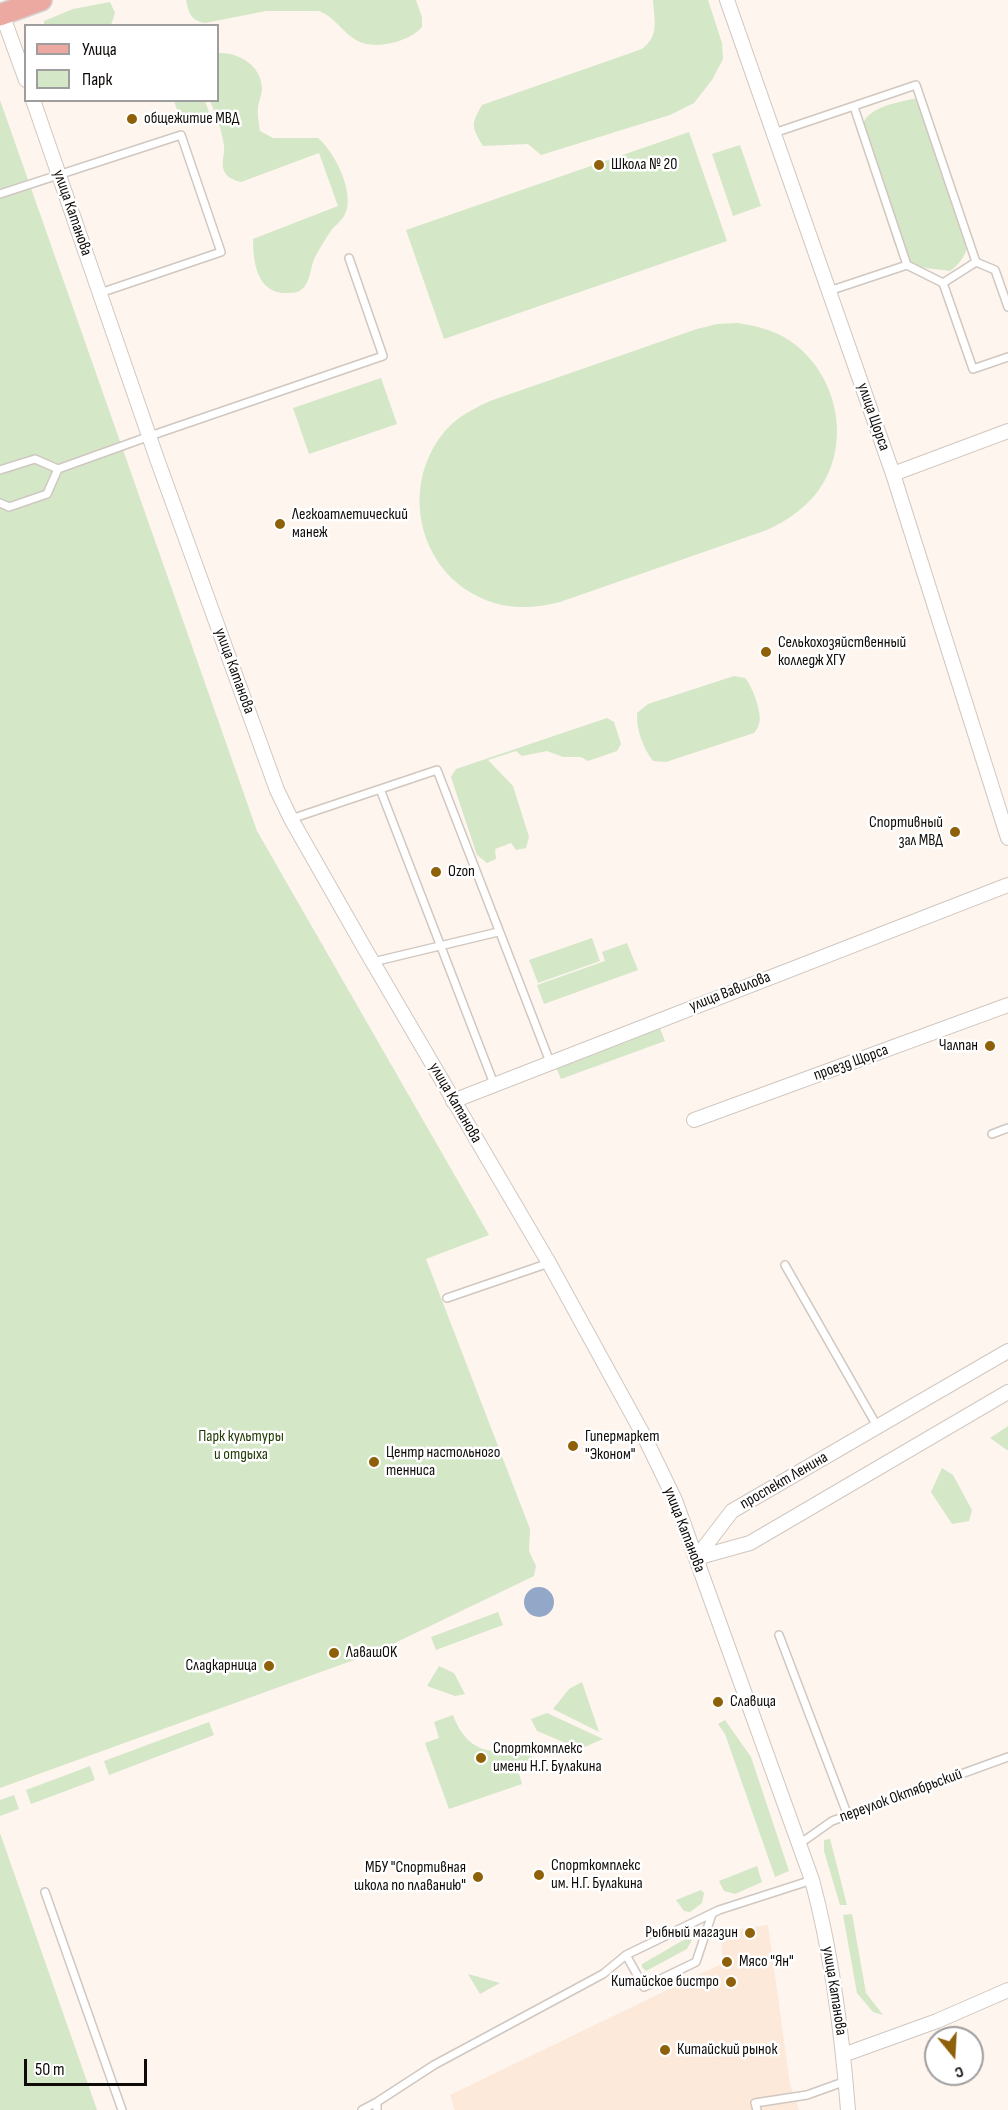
<!DOCTYPE html>
<html>
<head>
<meta charset="utf-8">
<style>
	body { margin:0 }
	#map { position:relative; width:1008px; height:2110px; overflow:hidden; background:#fef5ee; font-family:"Sofia Sans Condensed",sans-serif }
	canvas { display:block }
	.legend { position:absolute; left:24px; top:24px; width:195px; height:78px; box-sizing:border-box; background:#fff; border:2px solid #9f9d9d; margin:0; padding:8px 10px; list-style:none; font-size:18px; color:#0f0b09 }
	.legend li { display:flex; align-items:center; gap:12px; height:30px }
	.legend b { width:30px; border:2px solid #9f9d9d }
	.north { position:absolute; left:924px; top:2026px; width:60px; height:60px; box-sizing:border-box; background:#fff; border:2px solid #9f9d9d; border-radius:50%; rotate:162deg; font-size:16px; font-weight:700; line-height:24px; text-align:center; color:#0f0b09 }
	.north::after { content:''; display:block; margin:auto; width:21px; height:27px; background:#8f600a; clip-path:polygon(50% 0,100% 100%,50% 72%,0 100%) }
	.scale { position:absolute; left:24px; top:2059px; width:123px; height:27px; box-sizing:border-box; border:3px solid #0f0b09; border-top:0; padding-left:8px; font-size:18px; line-height:21px; white-space:nowrap; color:#0f0b09; -webkit-text-stroke:4px #fff; paint-order:stroke }
</style>
</head>
<body>
<div id="map">
<canvas width="1008" height="2110"></canvas>
<ul class="legend">
<li><b style="height:8px;background:#eba9a2"></b>Улица</li>
<li><b style="height:16px;background:#d4e7c7"></b>Парк</li>
</ul>
<div class="north">С</div>
<div class="scale">50 m</div>
</div>
<script>
const ctx = document.querySelector('canvas').getContext('2d');
ctx.lineJoin = 'round';
function fill(path, color) {
  ctx.fillStyle = color;
  ctx.fill(path, 'evenodd');
}
function trace(path, color, width, dash) {
  ctx.strokeStyle = color;
  ctx.lineWidth = width;
  ctx.lineCap = dash ? 'butt' : 'round';
  ctx.setLineDash(dash || []);
  ctx.stroke(path);
}
function write(font, color, halo, rows, align = 'center') {
  ctx.font = font + ' "Sofia Sans Condensed",sans-serif';
  ctx.lineWidth = 5;
  ctx.setLineDash([]);
  ctx.textBaseline = 'middle';
  ctx.strokeStyle = halo;
  ctx.fillStyle = color;
  for (const [text, x, y, turn = 0] of rows) {
    ctx.save();
    ctx.translate(x, y);
    ctx.rotate((+turn || 0) * Math.PI / 180);
    ctx.textAlign = isNaN(turn) ? turn : align;
    if (halo) ctx.strokeText(text, 0, 0);
    ctx.fillText(text, 0, 0);
    ctx.restore();
  }
}
fill(new Path2D(`
	M768,1925l22,159 9,26h-344l-5,-15 273,-132 -3,-31z`), '#fce9d9');
fill(new Path2D(`
	M186,0h230l6,17v10c-13,15 -48,24 -66,13 -14,-8 -21,-23 -37,-29h-53l-61,12c-15,-3 -16,-10 -19,-23z
	M653,0h55l14,43 1,16 -11,21 -18,23 -24,12 -129,40 -13,-11 -45,2c-12,-20 -12,-22 -1,-41l160,-56c18,-14 12,-29 11,-49z
	M110,2l5,11 -4,12h-67v-4l29,-12z
	M218,53c20,-1 43,12 44,35 0,6 -3,13 -4,19 -1,7 1,16 2,24l13,7h45c16,13 39,57 26,78 -3,5 -8,9 -12,13 -6,9 -12,19 -17,28 -5,10 -4,26 -14,33 -4,3 -10,3 -14,3 -30,1 -34,-31 -34,-54l85,-33 -19,-53 -78,29c-5,-1 -13,-4 -16,-9 -5,-9 0,-18 -1,-27 -2,-16 -8,-31 -14,-45l8,-1z
	M912,99h9l7,6 42,132c-3,14 -7,25 -20,34 -28,-4 -41,-1 -56,-28l-32,-101c0,-5 -1,-10 0,-15 4,-20 35,-24 50,-28z
	M0,100l257,731 232,404 -63,24 104,270 -1,22 7,15 -2,10 -158,76 -376,136z
	M174,101h31l5,14 -28,9z
	M689,132l38,109 -283,98 -38,-109z
	M740,145l21,61 -28,10 -21,-62z
	M737,323c14,2 28,5 41,11 58,28 79,110 37,161 -14,16 -29,26 -48,35l-207,72c-27,7 -55,8 -81,-5 -67,-32 -80,-125 -25,-175 11,-9 23,-15 36,-21l207,-72 20,-5z
	M381,378l16,46 -88,30 -16,-46z
	M734,676l11,2c7,7 18,37 14,46 -1,4 -3,6 -5,9l-88,29 -13,-1c-10,-13 -17,-32 -16,-48l11,-9z
	M607,718l7,4 7,22 -4,7 -29,10 -7,-4h-18l-16,-6 -25,5 -6,-5 -28,9 25,26 16,51 -3,11 -10,2 -5,-7 -16,6 1,10 -9,4 -10,-8 -26,-78 5,-8z
	M592,938l8,23 -62,22 -9,-23z
	M627,943l11,27 -94,34 -7,-19 68,-24 -3,-9z
	M659,1026l6,15 -104,38 -6,-14z
	M1008,1426v24h-1l-17,-12z
	M942,1468l11,7 19,35 -3,11 -17,3 -21,-32z
	M498,1612l5,13 -67,25 -5,-13z
	M439,1666l15,7 11,21 -10,2 -28,-10z
	M582,1682l17,50 -46,-23 16,-20z
	M547,1713l56,26 -23,10 -43,-18 -6,-12z
	M453,1715c14,38 40,42 75,30l6,19 -16,6 4,14 -73,25 -24,-66 14,-5 -5,-16z
	M725,1720l26,37 38,114 -14,6 -50,-143 -7,-10z
	M209,1722l5,13 -105,40 -5,-14z
	M90,1766l5,14 -64,24 -5,-14z
	M14,1795l5,14 -19,7v-16z
	M0,1833l97,277h-97z
	M830,1839l17,66h-7l-16,-54v-11z
	M757,1866l5,16 -27,12 -11,-3 -5,-10z
	M701,1890l3,3 -2,10 -12,9 -6,-1 -8,-11z
	M852,1914l14,79 17,22 -10,-3 -16,-19 -14,-78z
	M687,1938l5,2 -5,9 -41,22 -4,-4v-3z
	M468,1974l32,9 -20,11z`), '#d4e7c7');
fill(new Path2D(`
	M524 1602a15 15 0 1 1 30 0a15 15 0 1 1-30 0Z`), '#93a7c9');
const service = new Path2D(`
	M774,133l142,-48 60,177 -33,21 -36,-18 -53,-158
	M0,194l181,-59 40,117 -121,41
	M976,262l19,8 13,37
	M943,283l30,86 35,-12
	M829,291l78,-26
	M0,470l35,-11 23,10 92,-33 233,-80 -34,-98
	M0,503l9,4 38,-13 11,-25
	M380,789l114,295
	M291,819l146,-49 113,292
	M373,962l125,-30
	M992,1134l16,-6
	M785,1265l92,161
	M447,1298l102,-35
	M779,1635l69,181
	M798,1845l34,-24 176,-64
	M45,1892l77,218
	M626,1955l18,32 52,-25 16,-48
	M362,2110l15,-8
	M377,2110v-8l57,-37 169,-91 23,-19 93,-45 93,-30
	M757,2110l-2,-7 52,-8 39,-14`);
const minor = new Path2D(`
	M727,0l166,474 115,364
	M2,14l24,66
	M33,100l124,359 120,331 14,29 74,130 184,314 95,173 31,64 137,380c20,74 30,153 36,230
	M893,474l115,-43
	M453,1101l555,-216
	M694,1120l314,-115
	M696,1558l36,-47 276,-160
	M696,1558l54,-15 258,-151
	M843,2055l94,-34 71,-31`);
const primary = new Path2D(`
	M0,15l41,-15`);
trace(service, '#d0c7c0', 10);
trace(minor, '#d0c7c0', 16);
trace(primary, '#d4d3d3', 24);
trace(service, '#fff', 7);
trace(minor, '#fff', 14);
trace(primary, '#eba9a2', 21);
for (const [x, y, r, color] of [
	[132,119,6,"#8f600a"],
	[599,165,6,"#8f600a"],
	[280,524,6,"#8f600a"],
	[766,652,6,"#8f600a"],
	[955,832,6,"#8f600a"],
	[436,872,6,"#8f600a"],
	[990,1046,6,"#8f600a"],
	[573,1446,6,"#8f600a"],
	[374,1462,6,"#8f600a"],
	[334,1653,6,"#8f600a"],
	[269,1666,6,"#8f600a"],
	[718,1702,6,"#8f600a"],
	[481,1758,6,"#8f600a"],
	[539,1875,6,"#8f600a"],
	[478,1877,6,"#8f600a"],
	[750,1933,6,"#8f600a"],
	[727,1962,6,"#8f600a"],
	[731,1982,6,"#8f600a"],
	[665,2050,6,"#8f600a"]
]) {
  const dot = new Path2D();
  dot.arc(x, y, r, 0, 2 * Math.PI);
  ctx.fillStyle = color;
  ctx.fill(dot);
  trace(dot, '#fff', 2);
}
write('16px', '#0f0b09', '#fff', [
	["общежитие МВД",144,119],
	["Школа № 20",611,165],
	["Легкоатлетический",292,515],
	["манеж",292,533],
	["Селькохозяйственный",778,643],
	["колледж ХГУ",778,661],
	["Спортивный",943,823,"right"],
	["зал МВД",943,841,"right"],
	["Ozon",448,872],
	["Чалпан",978,1046,"right"],
	["Гипермаркет",585,1437],
	["\"Эконом\"",585,1455],
	["Центр настольного",386,1453],
	["тенниса",386,1471],
	["ЛавашOK",346,1653],
	["Сладкарница",257,1666,"right"],
	["Славица",730,1702],
	["Спорткомплекс",493,1749],
	["имени Н.Г. Булакина",493,1767],
	["Спорткомплекс",551,1866],
	["им. Н.Г. Булакина",551,1884],
	["МБУ \"Спортивная",466,1868,"right"],
	["школа по плаванию\"",466,1886,"right"],
	["Рыбный магазин",738,1933,"right"],
	["Мясо \"Ян\"",739,1962],
	["Китайское бистро",719,1982,"right"],
	["Китайский рынок",677,2050]
], 'left');
write('16px', '#0f0b09', '#fff', [
	["улица Катанова",72,213,71],
	["улица Щорса",873,417,71],
	["улица Катанова",234,671,70],
	["улица Вавилова",730,992,-21],
	["проезд Щорса",851,1063,-20],
	["улица Катанова",455,1103,60],
	["проспект Ленина",784,1481,-30],
	["улица Катанова",684,1530,69],
	["переулок Октябрьский",901,1796,-20],
	["улица Катанова",834,1991,81]
]);
write('16px', '#243e08', '#fff', [
	["Парк культуры",241,1437],
	["и отдыха",241,1455]
]);
</script>
</body>
</html>
